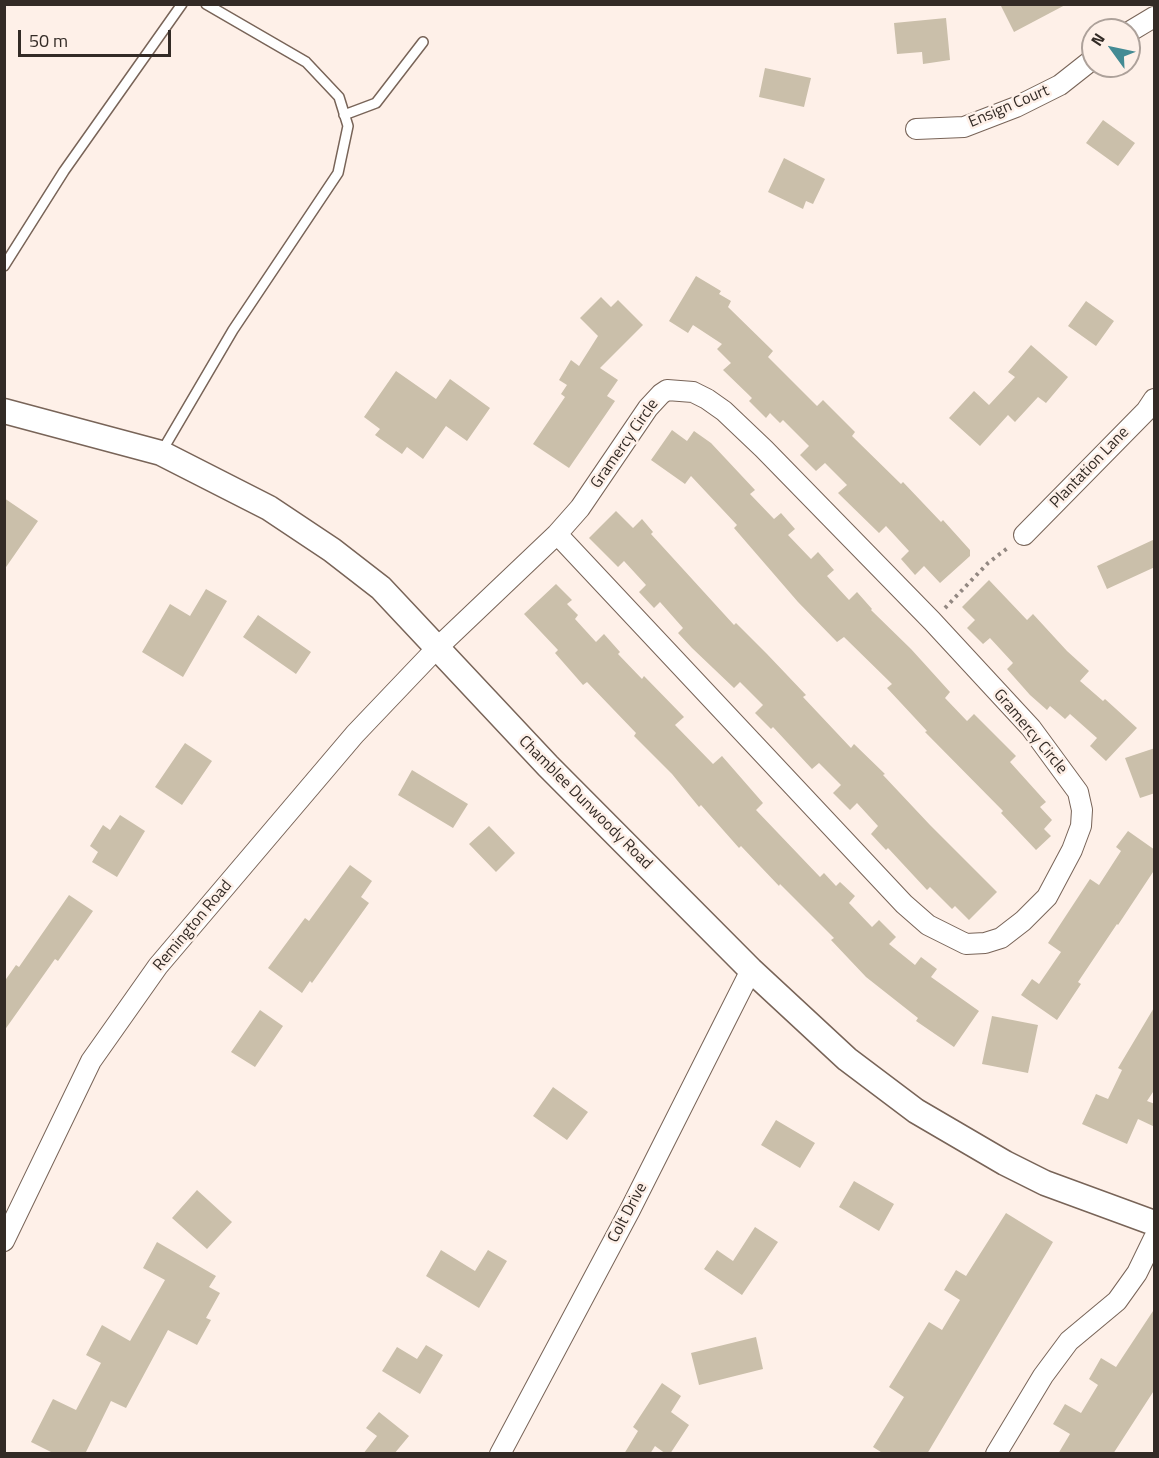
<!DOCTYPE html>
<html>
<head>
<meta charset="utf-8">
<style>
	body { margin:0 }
	#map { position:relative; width:1159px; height:1458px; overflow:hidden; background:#fef0e8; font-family:"Titillium Web",sans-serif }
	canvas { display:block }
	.frame { position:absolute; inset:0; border:6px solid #332b26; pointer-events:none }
	.north { position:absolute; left:1081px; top:18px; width:60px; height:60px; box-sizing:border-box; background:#fef0e8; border:2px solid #ada19a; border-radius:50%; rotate:303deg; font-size:16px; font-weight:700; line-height:24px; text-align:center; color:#332b26 }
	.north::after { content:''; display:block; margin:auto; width:21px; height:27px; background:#448b94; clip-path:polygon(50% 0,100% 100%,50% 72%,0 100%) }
	.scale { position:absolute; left:18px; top:30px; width:153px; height:27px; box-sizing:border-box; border:3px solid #332b26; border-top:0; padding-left:8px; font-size:18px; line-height:21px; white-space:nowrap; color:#332b26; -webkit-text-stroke:4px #fef0e8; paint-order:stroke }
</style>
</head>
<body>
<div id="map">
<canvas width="1159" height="1458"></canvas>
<div class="frame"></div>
<div class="north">N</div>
<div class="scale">50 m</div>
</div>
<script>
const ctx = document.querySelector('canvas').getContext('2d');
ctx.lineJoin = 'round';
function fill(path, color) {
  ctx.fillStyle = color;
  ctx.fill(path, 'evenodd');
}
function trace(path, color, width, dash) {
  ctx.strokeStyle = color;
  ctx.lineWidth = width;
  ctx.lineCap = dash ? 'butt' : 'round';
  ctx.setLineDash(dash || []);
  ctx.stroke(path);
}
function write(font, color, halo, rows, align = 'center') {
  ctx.font = font + ' "Titillium Web",sans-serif';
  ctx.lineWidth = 5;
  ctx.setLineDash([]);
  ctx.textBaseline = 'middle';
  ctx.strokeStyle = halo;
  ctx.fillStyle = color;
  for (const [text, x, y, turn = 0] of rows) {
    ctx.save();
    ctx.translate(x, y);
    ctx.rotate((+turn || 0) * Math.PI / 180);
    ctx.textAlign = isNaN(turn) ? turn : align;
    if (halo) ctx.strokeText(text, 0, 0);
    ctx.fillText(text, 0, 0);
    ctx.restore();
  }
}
fill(new Path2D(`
	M1000,4h67l-53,28z
	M946,18l4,42 -27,4 -1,-12 -25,2 -3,-31z
	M765,68l46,10 -7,29 -45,-10z
	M1103,120l32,23 -17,23 -32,-23z
	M784,158l41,21 -12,25 -7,-3 -3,8 -35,-17z
	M696,276l25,15 -2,3 12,7 -3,6 45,44 -5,6 49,49 6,-6 32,32 -3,4 49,48 2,-2 38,40 2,-2 27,30v6l-30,27 -16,-17 -9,9 -14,-16 8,-8 -23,-25 -7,7 -41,-40 9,-8 -22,-22 -9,8 -16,-16 9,-9 -26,-26 -3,3 -10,-10 -4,5 -17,-17 3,-3 -29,-28 8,-7 -14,-14 5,-5 -29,-19 -5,8 -19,-12z
	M601,297l10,10 7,-7 25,25 -43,43 18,12 -11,16 8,5 -46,67 -36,-24 32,-47 -4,-3 6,-9 -8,-5 12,-20 8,6 19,-30 -18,-18z
	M1086,301l28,20 -18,25 -28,-20z
	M1031,345l37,32 -22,26 -8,-6 -23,25 -7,-7 -28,31 -31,-28 25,-27 15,14 26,-28 -7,-5z
	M396,371l40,28 14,-20 40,29 -23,33 -21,-15 -23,33 -16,-12 -5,7 -27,-19 5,-6 -16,-12z
	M672,430l15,11 7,-10 17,12 44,47 -5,4 24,25 7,-6 14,16 -7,6 23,24 7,-7 16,18 -7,6 22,24 8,-8 15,17 -1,1 40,39 39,43 -5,6 22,23 7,-7 42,42 -6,6 36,40 -6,5 12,13 -8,9 7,7 -15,14 -35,-37 2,-2 -78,-79 2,-1 -40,-43 5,-4 -48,-47 -7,5 -39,-40 -64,-74 3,-3 -46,-49 -6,8 -34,-24z
	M4,498l34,23 -34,49z
	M616,511l17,17 9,-9 11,13 -2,2 83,91 2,-2 31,31 39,41 -3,2 48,51 3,-4 31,30 -2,1 47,50 67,67 -28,28 -14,-14 -3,3 -22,-22 -3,3 -39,-42 -2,2 -15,-16 7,-8 -21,-23 -7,7 -17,-17 8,-8 -22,-22 -7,6 -39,-42 -2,2 -16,-16 8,-8 -23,-23 -6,6 -42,-40 -14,-15 5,-5 -23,-26 -6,6 -15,-16 7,-7 -22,-24 -6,6 -29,-29z
	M1155,539v28l-48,22 -10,-23z
	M989,580l38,40 6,-6 34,37 22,20 -9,10 23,20 2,-2 32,29 -31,33 -16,-15 7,-8 -27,-24 -5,5 -15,-13 -3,4 -17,-15 -23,-26 6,-6 -23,-25 -7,6 -16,-16 8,-8 -13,-13z
	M556,584l16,16 -5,4 11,11 -3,4 21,23 8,-8 16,18 -2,2 24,25 2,-3 40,41 -9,8 38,39 9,-8 41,47 -7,7 64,67 4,-4 12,13 4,-4 15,14 -6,7 23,24 7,-7 17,17 -7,7 26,21 6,-8 16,12 -6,8 48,34 -25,36 -38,-26 2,-3 -52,-41 -35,-37 3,-2 -54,-54 -1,2 -38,-40 -2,2 -38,-43 -2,2 -27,-33 -38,-38 2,-3 -49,-51 -4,3 -28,-32 3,-3 -34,-36z
	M206,589l21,12 -44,76 -41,-25 28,-48 20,12z
	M258,615l53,37 -15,22 -53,-37z
	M185,743l27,18 -30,44 -27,-18z
	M1155,748v45l-15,5 -15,-40z
	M412,770l56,34 -15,24 -55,-33z
	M120,815l25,16 -28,46 -25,-15 6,-10 -8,-6 13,-21 7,5z
	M489,826l26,27 -19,19 -27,-28z
	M1128,831l27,19v19l-37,56 -1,-1 -39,58 3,2 -24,36 -36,-25 11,-16 7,5 22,-32 -13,-9 42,-64 9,6 22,-34 -5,-4z
	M350,865l22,16 -11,16 8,6 -57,80 -2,-2 -8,12 -34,-25 37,-50 4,3z
	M69,895l24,16 -35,50 -3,-2 -51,72v-49l12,-17 3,2z
	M1155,1006v83l-8,12 8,3v23l-17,-8 -11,25 -45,-20 14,-30 12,5 14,-29 -4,-2z
	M260,1010l23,16 -28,41 -24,-15z
	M992,1016l46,9 -10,48 -46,-9z
	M553,1087l35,25 -21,28 -34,-24z
	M776,1120l39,23 -15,25 -39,-23z
	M854,1181l40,23 -15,27 -40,-24z
	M197,1190l35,32 -25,27 -35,-31z
	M1006,1213l47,29 -126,212h-43l-11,-7 31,-50 -15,-10 40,-65 13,8 18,-30 -16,-10 12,-20 10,6z
	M755,1227l23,15 -36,53 -38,-26 13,-19 16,11z
	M157,1242l59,34 -7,11 11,6 -14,25 5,2 -14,25 -29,-15 -42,78 -15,-7 -26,53h-30l-24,-12 22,-43 23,11 25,-47 -15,-8 16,-30 28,16 35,-61 -22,-12z
	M441,1250l34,21 13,-21 19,11 -28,47 -53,-32z
	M1155,1308v81l-42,65h-55l12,-20 -17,-10 12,-20 16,9 17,-28 -9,-6 12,-21 15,9z
	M756,1337l7,32 -64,16 -8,-32z
	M426,1345l17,10 -23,39 -38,-23 15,-24 20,12z
	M662,1383l19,13 -10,16 18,13 -19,29h-4l-11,-8 -5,8h-26l14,-23 -5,-4z
	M379,1412l30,24 -15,18h-31l14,-18 -11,-8z`), '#cabfaa');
const service = new Path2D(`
	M344,115l32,-12 47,-61
	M4,266l60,-95 118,-167
	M162,451l71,-121 105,-157 10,-47 -9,-29 -33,-35 -100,-58`);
const minor = new Path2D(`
	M1129,32l25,-15
	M916,129l48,-2 52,-20 44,-22 33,-26
	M667,390l26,2 14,7 17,12 40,38 168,172 99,107 47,64 4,18 -1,16 -9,24 -25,47 -24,24 -22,17 -16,5 -19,1 -38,-19 -24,-21 -347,-370 23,-26 68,-100 13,-14z
	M1024,535l122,-124 8,-12
	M4,1241l87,-180 67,-95 197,-232 81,-85 121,-115
	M500,1454l130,-244 121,-240
	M996,1454l47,-78 26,-35 48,-40 20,-28 17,-35`);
const tertiary = new Path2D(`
	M4,411l157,42 108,55 63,42 49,38 167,178 203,204 96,89 69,52 89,52 40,20 109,40`);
trace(service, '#786458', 12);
trace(minor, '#786458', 22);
trace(tertiary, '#786458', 27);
trace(new Path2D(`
	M945,608l43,-45 21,-16`), '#938882', 4, [3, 4.5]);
trace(service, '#fff', 9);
trace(minor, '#fff', 20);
trace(tertiary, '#fff', 24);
write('16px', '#332b26', '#fef0e8', [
	["Ensign Court",1009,107,-23],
	["Gramercy Circle",625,444,-55],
	["Plantation Lane",1090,468,-46],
	["Gramercy Circle",1030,732,50],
	["Chamblee Dunwoody Road",585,803,45],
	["Remington Road",193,926,-50],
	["Colt Drive",628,1213,-62]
]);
</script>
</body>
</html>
